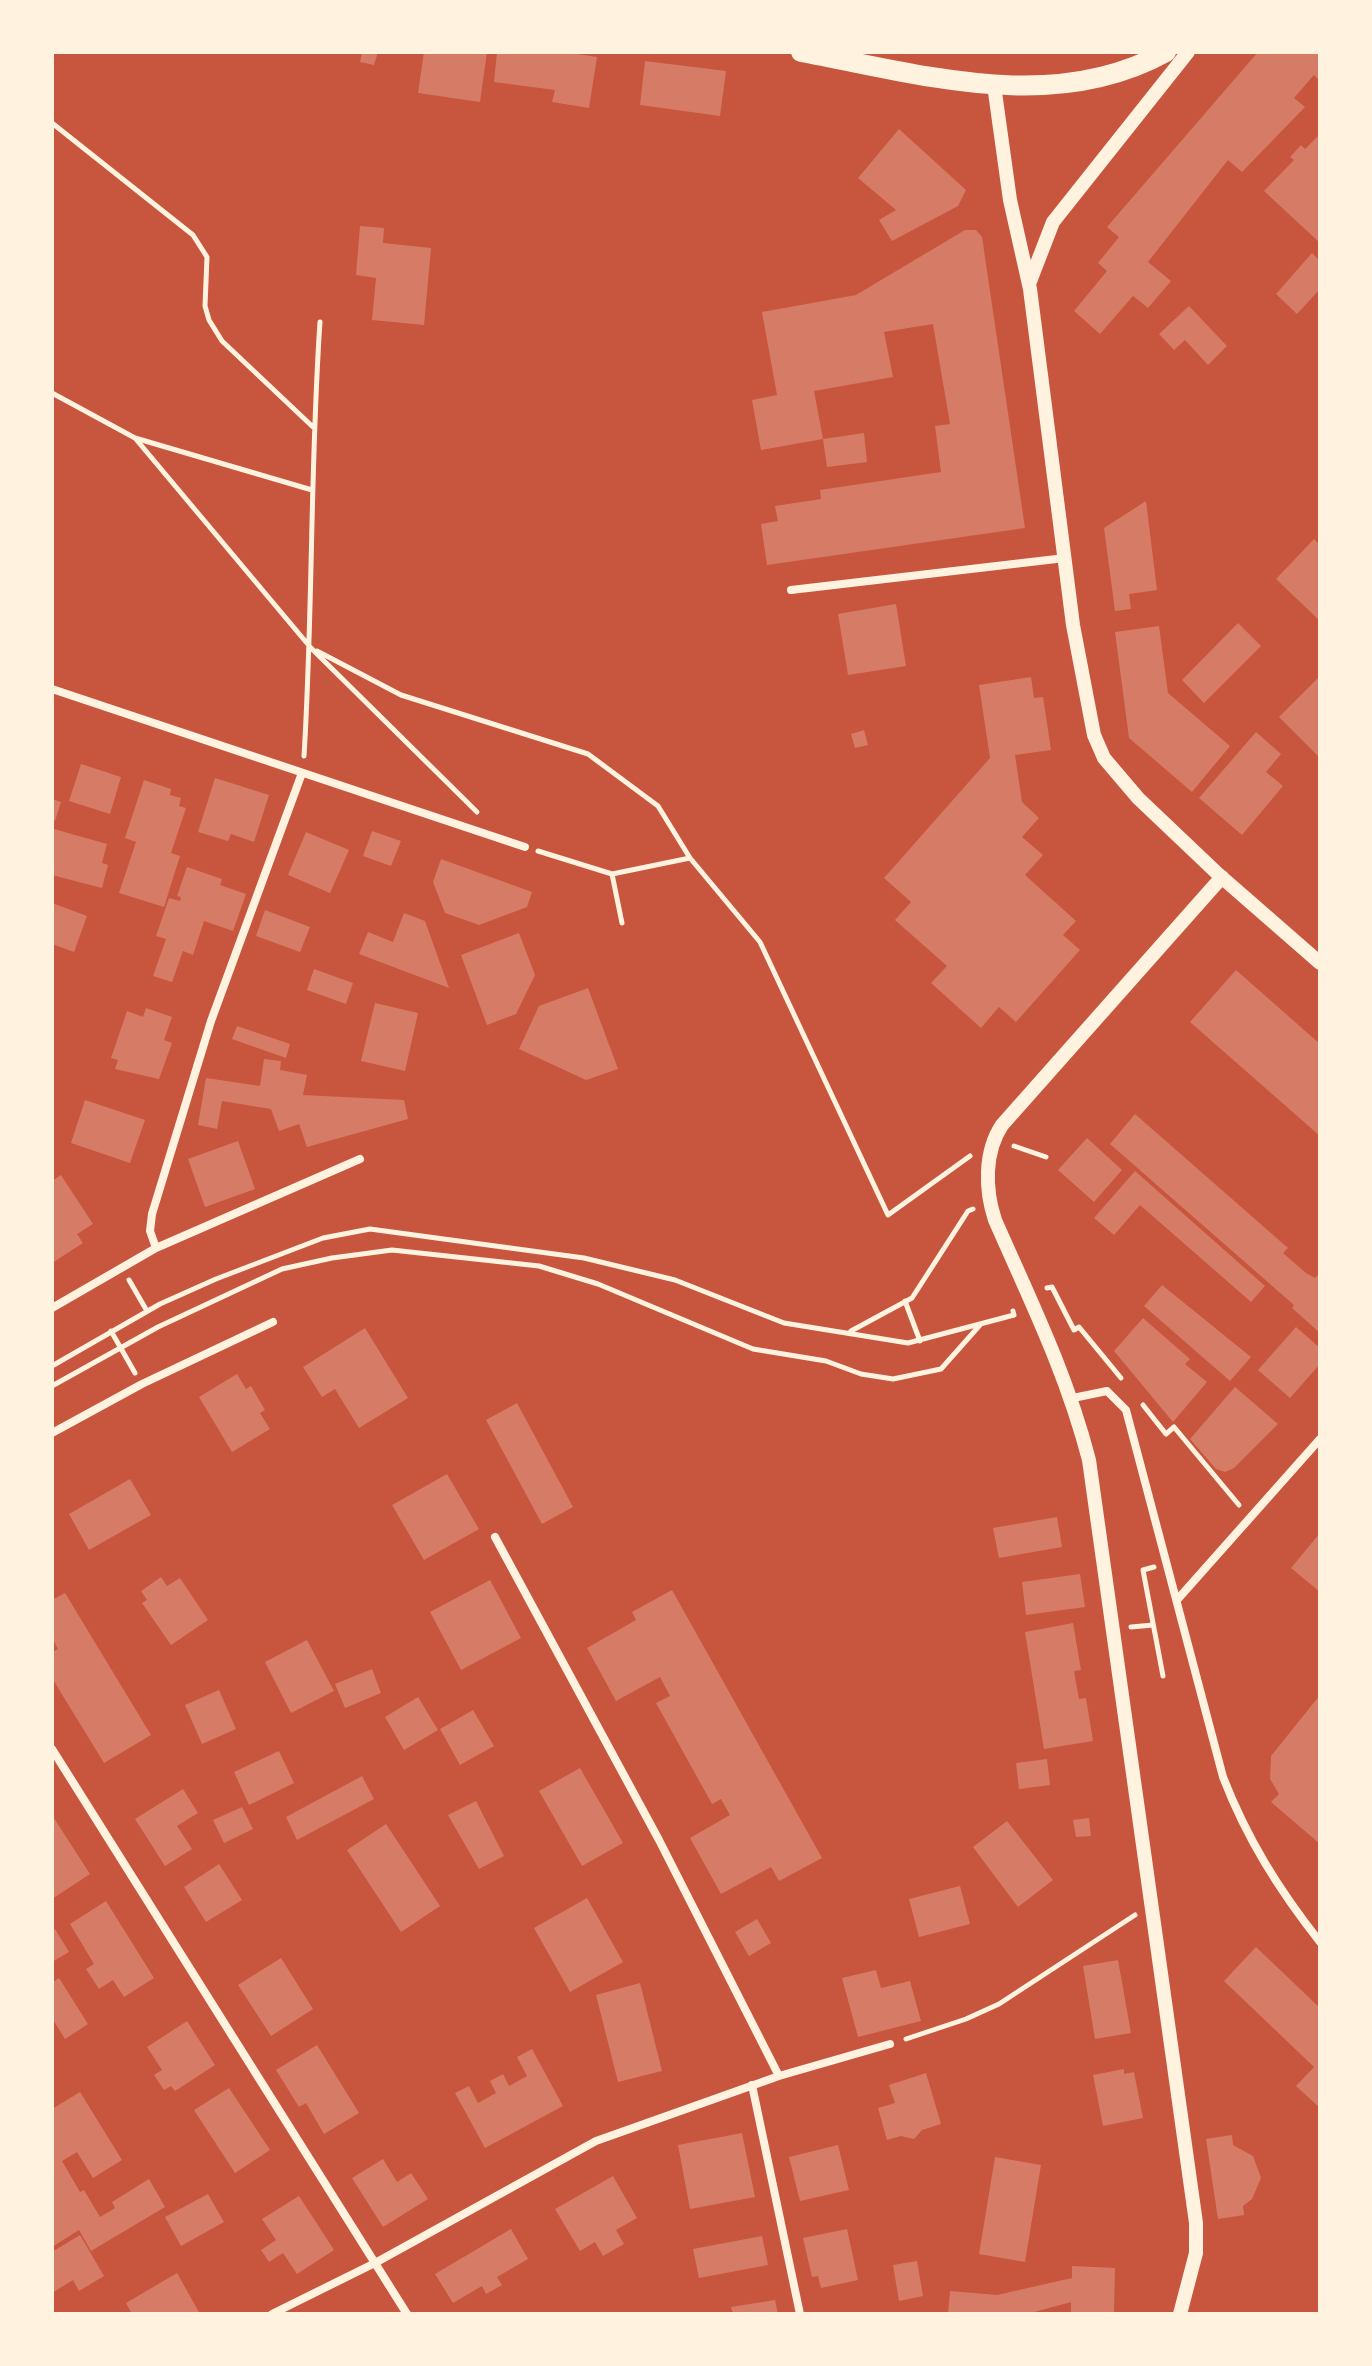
<!DOCTYPE html>
<html>
<head>
<meta charset="utf-8">
<style>
	body { margin:0 }
	#map { position:relative; width:1372px; height:2366px; overflow:hidden; background:#c8553d; font-family:Jost,sans-serif }
	canvas { display:block }
	.frame { position:absolute; inset:0; border:54px solid #fff3e0; pointer-events:none }
</style>
</head>
<body>
<div id="map">
<canvas width="1372" height="2366"></canvas>
<div class="frame"></div>
</div>
<script>
const ctx = document.querySelector('canvas').getContext('2d');
ctx.lineJoin = 'round';
function fill(path, color) {
  ctx.fillStyle = color;
  ctx.fill(path, 'evenodd');
}
function trace(path, color, width, dash) {
  ctx.strokeStyle = color;
  ctx.lineWidth = width;
  ctx.lineCap = dash ? 'butt' : 'round';
  ctx.setLineDash(dash || []);
  ctx.stroke(path);
}
fill(new Path2D(`
	M362,52h16l-4,13 -14,-3z
	M424,52h63l-7,50 -62,-9z
	M497,52h68l32,5 -8,51 -37,-6 3,-12 -61,-8z
	M1258,52h62v29l-6,-6 -20,23 11,9 -63,65 -14,-12 -80,102 23,19 -23,27 -15,-12 -33,38 -26,-23 33,-40 -9,-8 21,-26 -12,-10z
	M645,61l81,10 -6,45 -80,-11z
	M899,129l67,61 -8,16 -66,35 -13,-21 17,-10 -38,-32z
	M1320,134v109l-56,-52 30,-31 -4,-3 11,-12 4,4z
	M360,226l24,2 -1,15 48,5 -7,77 -52,-5 4,-42 -20,-3z
	M965,230h11l6,7 43,291 -258,37 -6,-41 17,-3 -3,-15 46,-7 -1,-9 121,-18 -6,-46 15,-2 -17,-100 -49,8 9,45 -79,14 9,48 -62,11 -9,-50 25,-5 -15,-83 94,-17z
	M1312,253l8,8v28l-23,25 -21,-20z
	M1189,306l38,40 -19,19 -23,-25 -11,10 -15,-16z
	M864,433l3,29 -40,5 -4,-28z
	M1146,501l11,89 -28,4 2,15 -16,2 -11,-83z
	M1314,539l6,6v76l-44,-42z
	M896,604l10,62 -58,9 -10,-61z
	M1238,623l23,23 -57,57 -22,-23z
	M1159,626l9,67 62,53 -38,46 -63,-54 -14,-106z
	M1320,676v82l-41,-41z
	M1031,677l3,21 9,-1 8,53 -36,5 7,47 17,16 -17,19 21,18 -18,20 51,46 -13,14 17,15 -64,72 -17,-15 -18,21 -50,-45 16,-17 -52,-46 16,-18 -27,-24 106,-120 -11,-73z
	M864,730l4,15 -13,3 -4,-14z
	M1256,732l25,22 -15,18 17,14 -41,49 -43,-37z
	M81,764l40,13 -11,37 -41,-13z
	M215,778l54,17 -15,47 -23,-8 -3,7 -30,-9z
	M144,780l27,9 -1,6 11,3 -2,8 7,2 -15,45 9,3 -16,51 -45,-14 17,-51 -11,-4z
	M52,799l9,3 -6,19 -3,-1z
	M54,829l53,15 -5,19 6,2 -6,23 -50,-13z
	M372,831l29,10 -10,25 -28,-10z
	M306,832l43,18 -19,43 -42,-18z
	M441,859l91,33 -5,15 -48,18 -34,-12 -12,-31z
	M187,867l35,12 -2,6 26,9 -13,37 -29,-10 -11,34 -10,-4 -11,31 -19,-6 13,-37 -10,-3 13,-38 11,3 1,-4 -4,-1z
	M52,903l35,13 -13,36 -22,-8z
	M265,910l45,17 -10,25 -44,-16z
	M404,913l21,8 24,67 -90,-34 9,-22 25,10z
	M519,933l16,42 -19,39 -29,11 -26,-70z
	M314,969l39,14 -7,21 -39,-14z
	M1236,970l84,74v92l-130,-114z
	M588,988l30,81 -32,11 -67,-31 20,-43z
	M375,1003l43,10 -13,58 -44,-10z
	M146,1008l26,9 -8,23 8,3 -13,36 -44,-10 3,-9 -7,-2 16,-47 16,6z
	M237,1026l53,18 -4,14 -54,-19z
	M264,1059l17,2 -1,9 27,5 -4,20 101,5 4,19 -101,28 -8,-23 -20,7 -8,-22 -49,-8 -5,28 -19,-4 8,-47 54,8z
	M85,1100l60,20 -15,43 -59,-20z
	M1135,1114l153,134 -5,5 23,20 9,5 5,-5v60l-28,-25 2,-3 -184,-161z
	M1087,1138l35,32 -28,32 -36,-32z
	M238,1141l17,48 -50,18 -17,-48z
	M1135,1171l130,115 -14,16 -111,-97 -26,30 -20,-17z
	M61,1175l32,49 -16,10 6,9 -31,20v-82z
	M1162,1285l89,72 -21,24 -86,-75z
	M1143,1318l47,41 -5,5 22,18 -34,40 -59,-71z
	M1296,1327l24,21v16l-30,34 -32,-28z
	M365,1328l43,70 -49,30 -24,-39 -13,8 -19,-30z
	M237,1374l9,15 5,-3 14,24 -5,3 10,16 -38,23 -33,-55z
	M1235,1387l43,37 -44,44 -9,4 -9,-3 -26,-30z
	M517,1403l56,104 -31,17 -56,-104z
	M447,1474l32,55 -55,31 -32,-55z
	M130,1479l21,36 -62,35 -20,-36z
	M1057,1517l5,30 -63,11 -6,-30z
	M1320,1533v59l-29,-24z
	M1080,1574l5,33 -59,8 -4,-33z
	M161,1577l6,9 13,-8 28,42 -37,25 -29,-42 5,-3 -6,-9z
	M490,1580l31,58 -60,32 -31,-58z
	M672,1590l150,268 -43,23 -8,-14 -50,27 -31,-56 40,-23 -9,-16 -9,5 -56,-101 14,-7 -10,-19 -44,24 -29,-53 49,-28 -4,-8z
	M65,1593l86,142 -47,28 -52,-85v-26l6,-3 -6,-11v-38z
	M1073,1623l8,47 -7,1 2,12 3,16 7,-1 7,43 -49,8 -19,-117z
	M307,1640l27,51 -43,22 -26,-51z
	M372,1669l9,24 -36,15 -10,-24z
	M219,1690l17,39 -34,15 -17,-39z
	M1320,1695v149l-49,-42 8,-8 -9,-15 1,-23z
	M418,1697l20,33 -34,20 -19,-33z
	M473,1710l21,36 -34,19 -20,-36z
	M279,1751l15,32 -45,22 -15,-33z
	M1047,1759l3,26 -31,4 -3,-26z
	M580,1768l43,75 -41,23 -43,-75z
	M362,1776l12,23 -77,41 -11,-23z
	M183,1789l15,24 -21,13 15,23 -27,17 -30,-47z
	M476,1801l28,55 -25,13 -31,-54z
	M242,1807l11,22 -29,14 -11,-23z
	M52,1815l38,59 -38,25z
	M1089,1818l2,18 -15,1 -3,-17z
	M1007,1821l46,59 -35,27 -45,-60z
	M386,1824l54,82 -39,26 -54,-82z
	M219,1864l23,36 -36,22 -22,-35z
	M960,1886l10,38 -51,13 -10,-38z
	M587,1898l36,64 -53,30 -36,-64z
	M106,1901l48,77 -30,19 -11,-17 -14,9 -13,-20 8,-5 -24,-40z
	M757,1919l14,24 -22,13 -14,-24z
	M55,1929l14,23 -17,10v-31z
	M1256,1947l64,61v100l-24,-22 18,-19 -90,-86z
	M281,1958l32,51 -42,27 -33,-51z
	M1118,1960l13,73 -36,6 -12,-73z
	M876,1970l5,18 29,-7 11,40 -63,16 -16,-59z
	M59,1978l29,46 -23,15 -13,-21v-35z
	M640,1983l22,88 -44,11 -22,-87z
	M187,2021l28,44 -40,26 -4,-5 -7,4 -10,-15 8,-5 -15,-23z
	M317,2045l42,68 -35,21 -18,-31 -7,4 -23,-37z
	M532,2049l31,57 -78,42 -30,-55 14,-7 9,17 18,-10 -6,-12 13,-7 6,12 18,-10 -10,-19z
	M1124,2069v5l10,-2 9,46 -40,8 -10,-51z
	M926,2073l15,51 -19,6 -8,9 -13,-3 -14,4 -9,-32 17,-5 -6,-18z
	M229,2088l41,62 -35,23 -41,-63z
	M80,2092l42,68 -29,18 -16,-26 -15,9 18,31 4,-2 16,27 15,-9 -3,-6 37,-23 16,28 -74,44 -12,-21 -27,17v-138z
	M742,2133l13,64 -65,12 -12,-64z
	M1232,2135l1,10 20,11 8,22 -9,21 -9,7 1,9 -26,4 -12,-80z
	M838,2145l11,45 -49,11 -11,-44z
	M995,2157l46,8 -16,97 -46,-8z
	M383,2159l14,23 14,-9 17,26 -45,28 -31,-49z
	M613,2176l24,42 -21,12 8,14 -21,12 -8,-14 -15,9 -25,-42z
	M208,2194l16,28 -43,24 -16,-29z
	M299,2196l35,54 -37,24 -14,-21 -14,9 -8,-12 15,-10 -14,-21z
	M511,2229l17,30 -31,18 5,8 -16,9 -4,-8 -29,17 -18,-29z
	M847,2229l11,51 -37,8 -3,-12 -6,1 -9,-39z
	M80,2235l24,41 -25,15 -6,-11 -21,13v-41z
	M762,2236l6,29 -69,13 -6,-29z
	M917,2261l6,35 -24,5 -6,-36z
	M1072,2266l43,2 -1,46h-43v-12l-44,12h-79l2,-23 47,4 75,-17z
	M177,2273l23,41h-68l-6,-11z
	M775,2300l3,14h-45l-2,-7z`), '#d67c66');
trace(new Path2D(`
	M52,123l141,112 14,22 -2,49 4,14 13,21 91,86
	M52,393l83,45 177,52
	M135,438l176,210 166,164
	M317,651l84,44 187,59 70,52 32,52
	M304,756c9,-145 6,-289 16,-434
	M538,851l74,23 78,-16 70,84 128,273 82,-59
	M612,874l10,49
	M1014,1146l32,11
	M129,1280l18,31
	M1047,1288l5,-1 22,43 5,-3 42,51
	M905,1301l15,40
	M111,1331l24,42
	M851,1331l61,-33 56,-87 5,-2
	M52,1366l108,-62 56,-25 107,-41 47,-9 214,29 91,22 109,43 124,20 106,-28 -1,-4
	M52,1386l106,-59 124,-58 50,-11 60,-8 147,16 59,18 155,65 73,12 35,13 32,5 48,-10 39,-44
	M1143,1405l23,29 8,-7 65,78
	M1154,1567l-11,3 20,106
	M1131,1627l22,-2
	M906,2039l60,-20 33,-15 136,-89`), '#fff3e0', 5);
trace(new Path2D(`
	M791,590l274,-32
	M52,689l473,158
	M156,1248l-6,-17 2,-17 59,-193 91,-248
	M52,1308l104,-60 204,-89
	M1073,1398l34,-7 19,19 97,367c24,62 56,113 97,165
	M52,1433l90,-49 131,-62
	M495,1537l164,303 120,236
	M1177,1600l143,-161
	M52,1749l355,565
	M752,2085l48,229
	M272,2314l103,-51 221,-122 183,-65 111,-32`), '#fff3e0', 8);
trace(new Path2D(`
	M994,85l16,115 20,89 43,336 21,110 10,23 34,40 80,76 102,89
	M1029,284l24,-62 135,-170
	M1180,2314l16,-61v-30l-107,-763c-23,-88 -58,-158 -94,-240 -10,-30 -11,-68 7,-95l220,-248`), '#fff3e0', 14);
trace(new Path2D(`
	M801,52c120,22 251,63 365,0`), '#fff3e0', 20);
</script>
</body>
</html>
